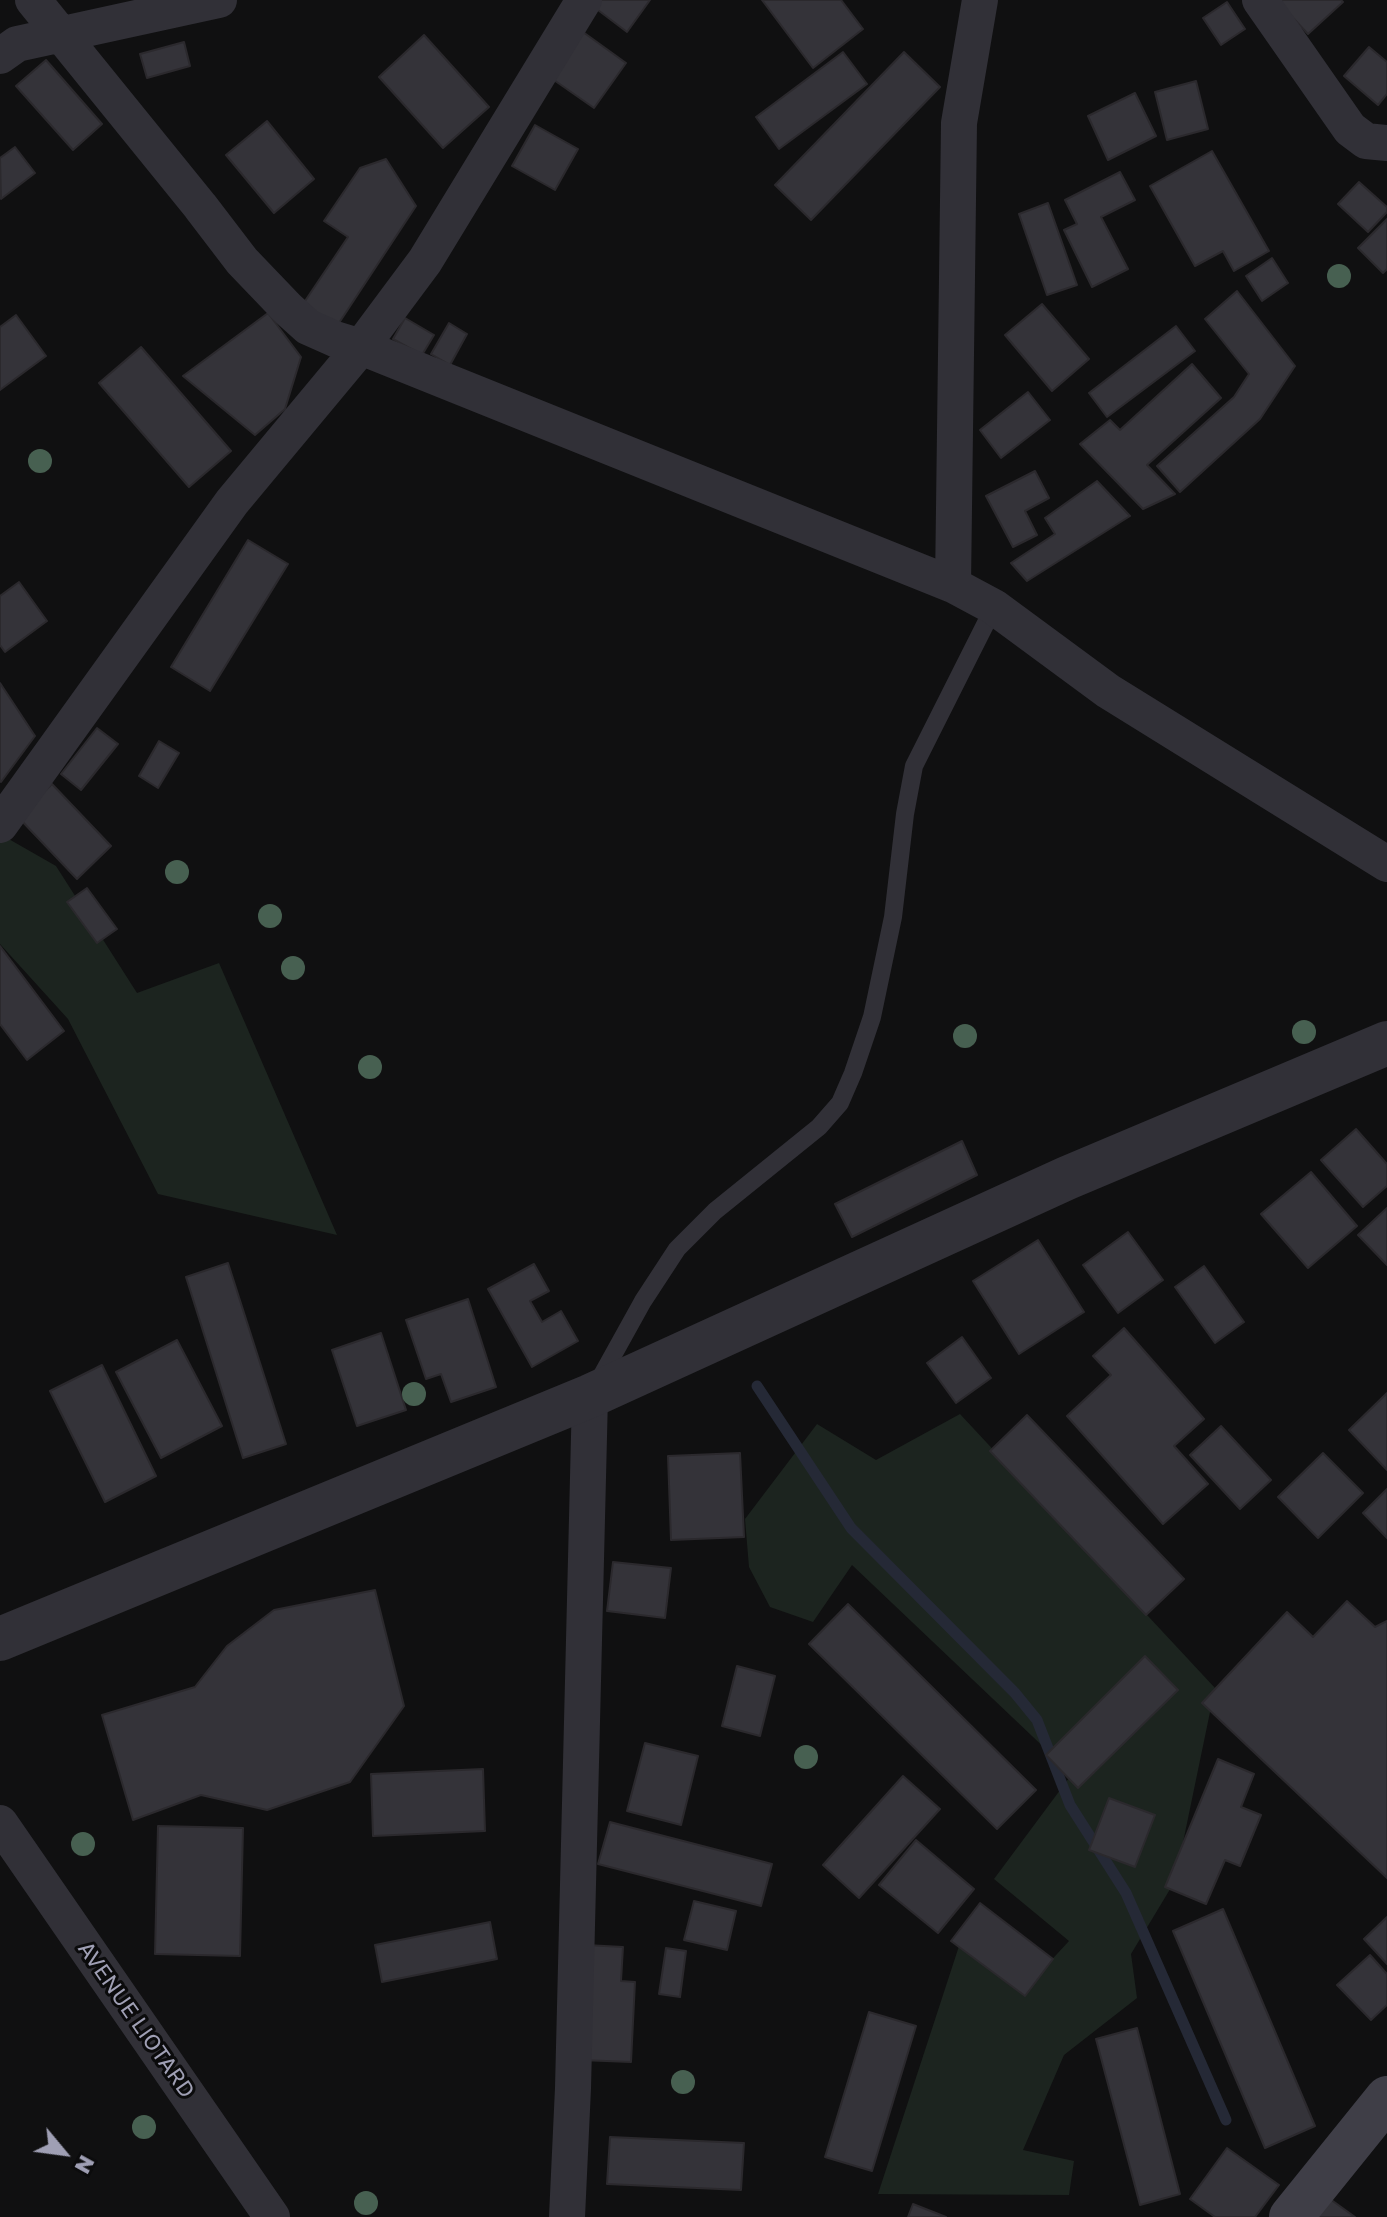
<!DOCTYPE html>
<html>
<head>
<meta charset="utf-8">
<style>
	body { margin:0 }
	#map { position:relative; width:1387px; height:2217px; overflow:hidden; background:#101011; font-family:"Golos Text",sans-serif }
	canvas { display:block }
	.north { position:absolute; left:24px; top:2113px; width:80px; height:80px; -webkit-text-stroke:6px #0b0b0c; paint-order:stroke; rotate:119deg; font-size:22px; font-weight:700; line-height:32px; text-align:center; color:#9f9fb4 }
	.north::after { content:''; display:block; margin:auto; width:28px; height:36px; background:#9f9fb4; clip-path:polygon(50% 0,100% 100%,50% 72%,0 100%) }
</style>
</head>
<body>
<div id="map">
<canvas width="1387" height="2217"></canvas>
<div class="north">N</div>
</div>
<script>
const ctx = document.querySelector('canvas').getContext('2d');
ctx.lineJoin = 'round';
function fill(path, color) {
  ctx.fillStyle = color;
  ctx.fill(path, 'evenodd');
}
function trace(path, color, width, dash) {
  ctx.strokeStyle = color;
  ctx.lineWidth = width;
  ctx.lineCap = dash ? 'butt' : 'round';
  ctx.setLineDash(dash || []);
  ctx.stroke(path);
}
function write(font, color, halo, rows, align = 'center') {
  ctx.font = font + ' "Golos Text",sans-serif';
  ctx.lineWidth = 6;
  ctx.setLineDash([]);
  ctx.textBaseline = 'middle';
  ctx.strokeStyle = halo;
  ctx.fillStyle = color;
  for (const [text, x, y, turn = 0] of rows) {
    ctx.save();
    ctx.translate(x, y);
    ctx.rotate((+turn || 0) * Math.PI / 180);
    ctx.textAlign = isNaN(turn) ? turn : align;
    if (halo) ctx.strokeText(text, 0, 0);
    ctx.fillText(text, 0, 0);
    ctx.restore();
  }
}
fill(new Path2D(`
	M0,834l56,32 81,127 82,-30 118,272 -179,-41 -90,-175 -68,-75z
	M960,1414l255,274 -40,193 -44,73 6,44 -73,57 -41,95 51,11 -5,34 -191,-1 82,-251 73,37 36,-39 -75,-62 78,-105 -220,-209 -39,57 -43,-15 -21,-40 -4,-48 72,-95 59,36z`), '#1c241f');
trace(new Path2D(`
	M757,1386l94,142 164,165 22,27 33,85 56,88 100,227`), '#252936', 11);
const building = new Path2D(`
	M592,0h58l-23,32 -37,-28z
	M762,0h79l22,29 -50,39z
	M1280,0h61l2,2 -35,32 -30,-32z
	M1227,2l18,27 -24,16 -18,-27z
	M583,32l43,31 -32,45 -43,-30z
	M424,35l65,72 -46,41 -64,-71z
	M184,42l6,24 -43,12 -7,-24z
	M1369,47l18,15v32l-9,11 -34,-29z
	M843,52l24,32 -88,65 -23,-32z
	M904,52l36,35 -129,133 -36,-35z
	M46,60l56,64 -29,26 -57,-64z
	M1196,81l12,48 -41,11 -12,-48z
	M1135,93l21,43 -48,24 -20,-44z
	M267,121l47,58 -40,34 -48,-58z
	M535,125l43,24 -23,41 -43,-24z
	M15,147l20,26 -34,26 -1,-41z
	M1212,151l57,100 -35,20 -11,-20 -28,15 -45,-80z
	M386,159l30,47 -79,120 -34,-22 45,-67 -24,-16 36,-53z
	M1120,172l15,28 -34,17 27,52 -36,18 -28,-57 13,-6 -12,-24z
	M1359,182l28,25v5l-19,20 -30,-28z
	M1048,203l29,82 -30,10 -28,-81z
	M1387,219v50l-4,4 -25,-25z
	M1272,258l16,25 -26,18 -16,-25z
	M1237,291l58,75 -35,53 -80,73 -23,-26 77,-69 15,-23 -44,-55z
	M1042,304l47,55 -37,32 -47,-56z
	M268,313l33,44 -16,52 -30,26 -72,-59z
	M16,315l30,41 -46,34v-63z
	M405,318l29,17 -12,20 -29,-16z
	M449,323l18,11 -17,31 -19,-11z
	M1176,326l19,25 -88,66 -18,-24z
	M141,347l90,104 -42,36 -90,-104z
	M1192,364l29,34 -74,67 28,29 -32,15 -63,-65 30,-24 10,10z
	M1028,392l22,28 -49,38 -21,-28z
	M1035,471l14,27 -24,13 12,24 -24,12 -27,-51z
	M1097,481l33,35 -103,65 -16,-18 44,-29 -10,-16z
	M248,540l40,24 -78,127 -39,-24z
	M19,582l28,39 -42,31 -5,-7v-49z
	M0,683l35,53 -34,46 -1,-1z
	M97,728l21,16 -37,46 -20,-16z
	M159,741l20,12 -21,35 -19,-12z
	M52,784l59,62 -34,33 -59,-62z
	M87,888l30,41 -20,14 -30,-41z
	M0,946l64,85 -37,29 -27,-36z
	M1356,1129l31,35v22l-24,21 -42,-47z
	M962,1141l15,34 -125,62 -17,-33z
	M1311,1172l46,54 -49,42 -47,-54z
	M1387,1208v57l-29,-30z
	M1128,1232l35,48 -45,33 -35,-48z
	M1038,1240l46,72 -65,42 -46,-73z
	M228,1263l58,181 -43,14 -57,-181z
	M534,1264l15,27 -19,10 12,21 19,-11 17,30 -46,26 -44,-78z
	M1204,1266l40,56 -29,21 -40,-56z
	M468,1299l28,88 -45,15 -10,-28 -15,5 -20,-59z
	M1124,1328l80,91 -30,27 34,38 -45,40 -96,-108 44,-41 -18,-19z
	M381,1333l25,77 -49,16 -25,-76z
	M962,1337l29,41 -35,25 -29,-40z
	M177,1340l45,86 -61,32 -45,-86z
	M102,1365l54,111 -51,26 -55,-111z
	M1387,1393v77l-38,-40z
	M1027,1415l157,164 -38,36 -156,-164z
	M1221,1426l50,54 -31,29 -50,-54z
	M740,1453l4,84 -73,3 -3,-84z
	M1323,1453l40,40 -45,45 -40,-41z
	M1387,1489v49l-24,-25z
	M613,1562l58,6 -6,50 -58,-7z
	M375,1590l29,116 -54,76 -83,28 -66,-15 -68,25 -31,-105 93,-28 32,-41 47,-36z
	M1347,1601l28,26 12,-6v257l-185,-175 85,-91 26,25z
	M848,1604l188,186 -39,39 -188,-185z
	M1145,1656l33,34 -100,98 -32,-33z
	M737,1666l38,10 -15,60 -38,-10z
	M645,1743l53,13 -17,69 -54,-14z
	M1218,1759l36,15 -13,33 20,8 -21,51 -15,-6 -19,44 -41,-17z
	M483,1769l2,62 -112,5 -2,-62z
	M903,1776l37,33 -81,89 -36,-33z
	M1109,1798l46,17 -20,52 -46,-17z
	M610,1822l162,42 -11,42 -163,-42z
	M158,1826l85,2 -3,128 -85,-2z
	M916,1840l58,49 -36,44 -59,-48z
	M694,1901l42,10 -9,39 -43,-10z
	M980,1903l73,56 -28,37 -74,-55z
	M1223,1909l92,217 -50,22 -92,-217z
	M1387,1917v47l-23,-25z
	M490,1922l7,37 -115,23 -7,-37z
	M586,1945l37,2 -2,34 14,1 -4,80 -51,-2z
	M666,1948l20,3 -6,46 -21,-3z
	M1370,1955l17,19v31l-16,15 -34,-35z
	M869,2012l47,14 -44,145 -47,-14z
	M1137,2028l43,166 -40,11 -44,-166z
	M610,2137l134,6 -3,47 -134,-6z
	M1227,2148l52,37 -24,32h-40l-25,-18z
	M1330,2199l25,18h-39z
	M913,2204l33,13h-38z`);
fill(building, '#343339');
trace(building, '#2b292d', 2);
trace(new Path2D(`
	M597,1384l46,-83 34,-52 38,-38 104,-84 21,-24 13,-30 19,-56 21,-100 12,-103 9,-48 80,-159`), '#313037', 18);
trace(new Path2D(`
	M33,0l167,206 42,55 46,48 20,18 27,12 26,8 592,238 41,22 114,84 279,173
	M1260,0l90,129 16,12 21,2
	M0,56l17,-12 202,-44
	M953,585l6,-462 21,-123
	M0,825l232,-323 129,-155 64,-86 159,-261
	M0,1823l272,394
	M567,2217l6,-129 17,-692`), '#313037', 36);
trace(new Path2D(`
	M0,1639l590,-243 477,-218 320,-135`), '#313037', 44);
trace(new Path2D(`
	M1291,2217l96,-119`), '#3f3e47', 44);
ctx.fillStyle = '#476051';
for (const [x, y] of [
	[1339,276],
	[40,461],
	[177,872],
	[270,916],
	[293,968],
	[1304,1032],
	[965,1036],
	[370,1067],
	[414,1394],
	[806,1757],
	[83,1844],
	[683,2082],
	[144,2127],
	[366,2203]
]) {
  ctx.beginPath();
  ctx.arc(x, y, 12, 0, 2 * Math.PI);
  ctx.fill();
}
write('22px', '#9f9fb4', '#0b0b0c', [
	["AVENUE LIOTARD",136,2020,55]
]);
</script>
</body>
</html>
